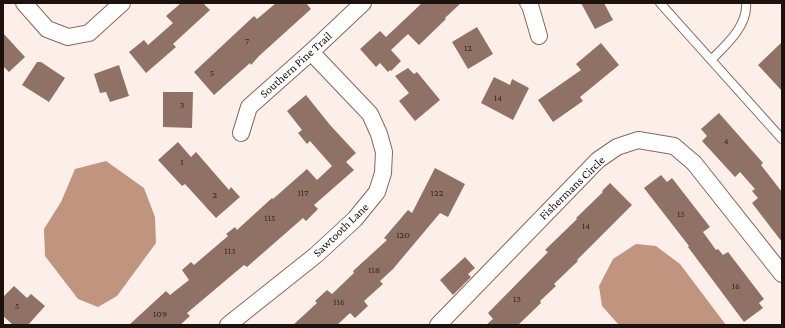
<!DOCTYPE html>
<html>
<head>
<meta charset="utf-8">
<style>
	body { margin:0 }
	#map { position:relative; width:785px; height:328px; overflow:hidden; background:#fceee8; font-family:"Crimson Pro",serif }
	canvas { display:block }
	.frame { position:absolute; inset:0; border:4px solid #1d120d; pointer-events:none }
</style>
</head>
<body>
<div id="map">
<canvas width="785" height="328"></canvas>
<div class="frame"></div>
</div>
<script>
const ctx = document.querySelector('canvas').getContext('2d');
ctx.lineJoin = 'round';
function fill(path, color) {
  ctx.fillStyle = color;
  ctx.fill(path, 'evenodd');
}
function trace(path, color, width, dash) {
  ctx.strokeStyle = color;
  ctx.lineWidth = width;
  ctx.lineCap = dash ? 'butt' : 'round';
  ctx.setLineDash(dash || []);
  ctx.stroke(path);
}
function write(font, color, halo, rows, align = 'center') {
  ctx.font = font + ' "Crimson Pro",serif';
  ctx.lineWidth = 4;
  ctx.setLineDash([]);
  ctx.textBaseline = 'middle';
  ctx.strokeStyle = halo;
  ctx.fillStyle = color;
  for (const [text, x, y, turn = 0] of rows) {
    ctx.save();
    ctx.translate(x, y);
    ctx.rotate((+turn || 0) * Math.PI / 180);
    ctx.textAlign = isNaN(turn) ? turn : align;
    if (halo) ctx.strokeText(text, 0, 0);
    ctx.fillText(text, 0, 0);
    ctx.restore();
  }
}
fill(new Path2D(`
	M106,161l38,27 11,29 1,26 -39,53 -19,11 -20,-8 -33,-43 -1,-27 17,-27 14,-33z
	M636,244l20,2 24,18 46,61h-107l-17,-19 -3,-20 14,-27z`), '#c19480');
fill(new Path2D(`
	M181,3h22l7,7 -37,34 3,3 -30,26 -17,-21 15,-12 4,5 25,-22 -7,-7z
	M276,3h30l5,6 -52,47 -8,9 -1,-2 -36,32 -20,-23 60,-56 3,3z
	M422,3h39l-16,15 1,1 -27,26 -11,-11 -17,16 10,11 -10,10 -1,-1 -2,2 -8,-9 -4,4 -16,-18 20,-18 6,6z
	M581,3h23l9,17 -18,9z
	M477,27l16,27 -25,15 -16,-27z
	M3,33l22,24 -16,15 -6,-6z
	M782,42v49l-24,-26z
	M601,43l18,22 -39,32 3,4 -30,21 -15,-22 43,-30 -5,-6z
	M37,62h4l24,16 -16,24 -27,-17z
	M119,65l10,31 -19,6 -4,-10 -6,1 -6,-19z
	M408,68l6,6 3,-2 23,28 -25,21 -16,-20 10,-8 -14,-17z
	M494,77l16,8 2,-6 17,9 -16,32 -32,-17z
	M163,92h30l-1,36 -29,-1z
	M306,95l24,30 26,28 -10,9 8,8 -40,35 4,4 -12,12 -3,-3 -56,49 -3,-2 -57,48 3,3 -10,9h-51l37,-34 4,4 19,-15 -7,-10 9,-8 3,3 34,-29 -2,-2 9,-7 2,3 35,-32 1,1 34,-30 10,11 15,-14 -22,-25 -3,3 -9,-11 4,-3 -15,-19z
	M719,113l44,50 -2,2 21,27v50l-30,-39 6,-5 -6,-7 3,-2 -15,-17 -5,5 -33,-36 5,-5 -6,-7z
	M178,142l13,15 5,-5 33,38 2,-3 9,10 -24,21 -31,-34 -3,2 -24,-26z
	M435,168l30,16 -17,33 -8,-4 -47,56 -13,12 3,3 -19,17 4,5 -13,12 -5,-5 -13,12h-44l24,-22 -2,-2 12,-11 5,4 22,-21 -1,-2 34,-31 -3,-2 24,-28 4,3z
	M661,175l6,7 5,-4 38,49 -7,5 13,18 2,-1 5,6 5,-3 36,47 -5,4 4,5 -19,14 -56,-75 1,-1 -45,-58z
	M610,183l22,22 -55,55 1,1 -24,23 2,2 -16,15 1,2 -23,22h-32l7,-6 -5,-6 60,-61 -3,-2 32,-31 -1,-1 27,-26 -1,-1z
	M465,257l10,11 -7,6 3,3 -18,18 -13,-15z
	M14,286l13,12 4,-4 14,12 -17,19h-15l-10,-9v-19z`), '#8f7265');
const service = new Path2D(`
	M660,3l122,136
	M711,60c15,-15 37,-34 35,-57`);
const minor = new Path2D(`
	M24,3l23,26 21,8 21,-4 33,-30
	M528,3l2,2 9,31
	M241,133l8,-26 62,-55 52,-49
	M228,325l88,-70 39,-36 22,-27 6,-19 1,-21 -5,-18 -9,-20 -59,-62
	M438,325l160,-165 19,-13 21,-7 36,6 20,17 88,111`);
trace(service, '#86695c', 10);
trace(minor, '#86695c', 18);
trace(service, '#fff', 8);
trace(minor, '#fff', 16);
write('10px', '#3a2a23', null, [
	["7",247,41],
	["12",468,48],
	["5",212,73],
	["14",498,98],
	["3",182,105],
	["4",726,141],
	["1",182,162],
	["117",303,193],
	["122",437,193],
	["2",215,195],
	["15",681,214],
	["115",270,218],
	["14",586,226],
	["120",403,235],
	["113",230,251],
	["118",374,270],
	["16",736,286],
	["13",517,299],
	["116",339,302],
	["5",17,306],
	["109",160,314]
]);
write('12px', '#1d120d', '#fff', [
	["Southern Pine Trail",296,65,-42],
	["Fishermans Circle",572,188,-44],
	["Sawtooth Lane",341,230,-44]
]);
</script>
</body>
</html>
